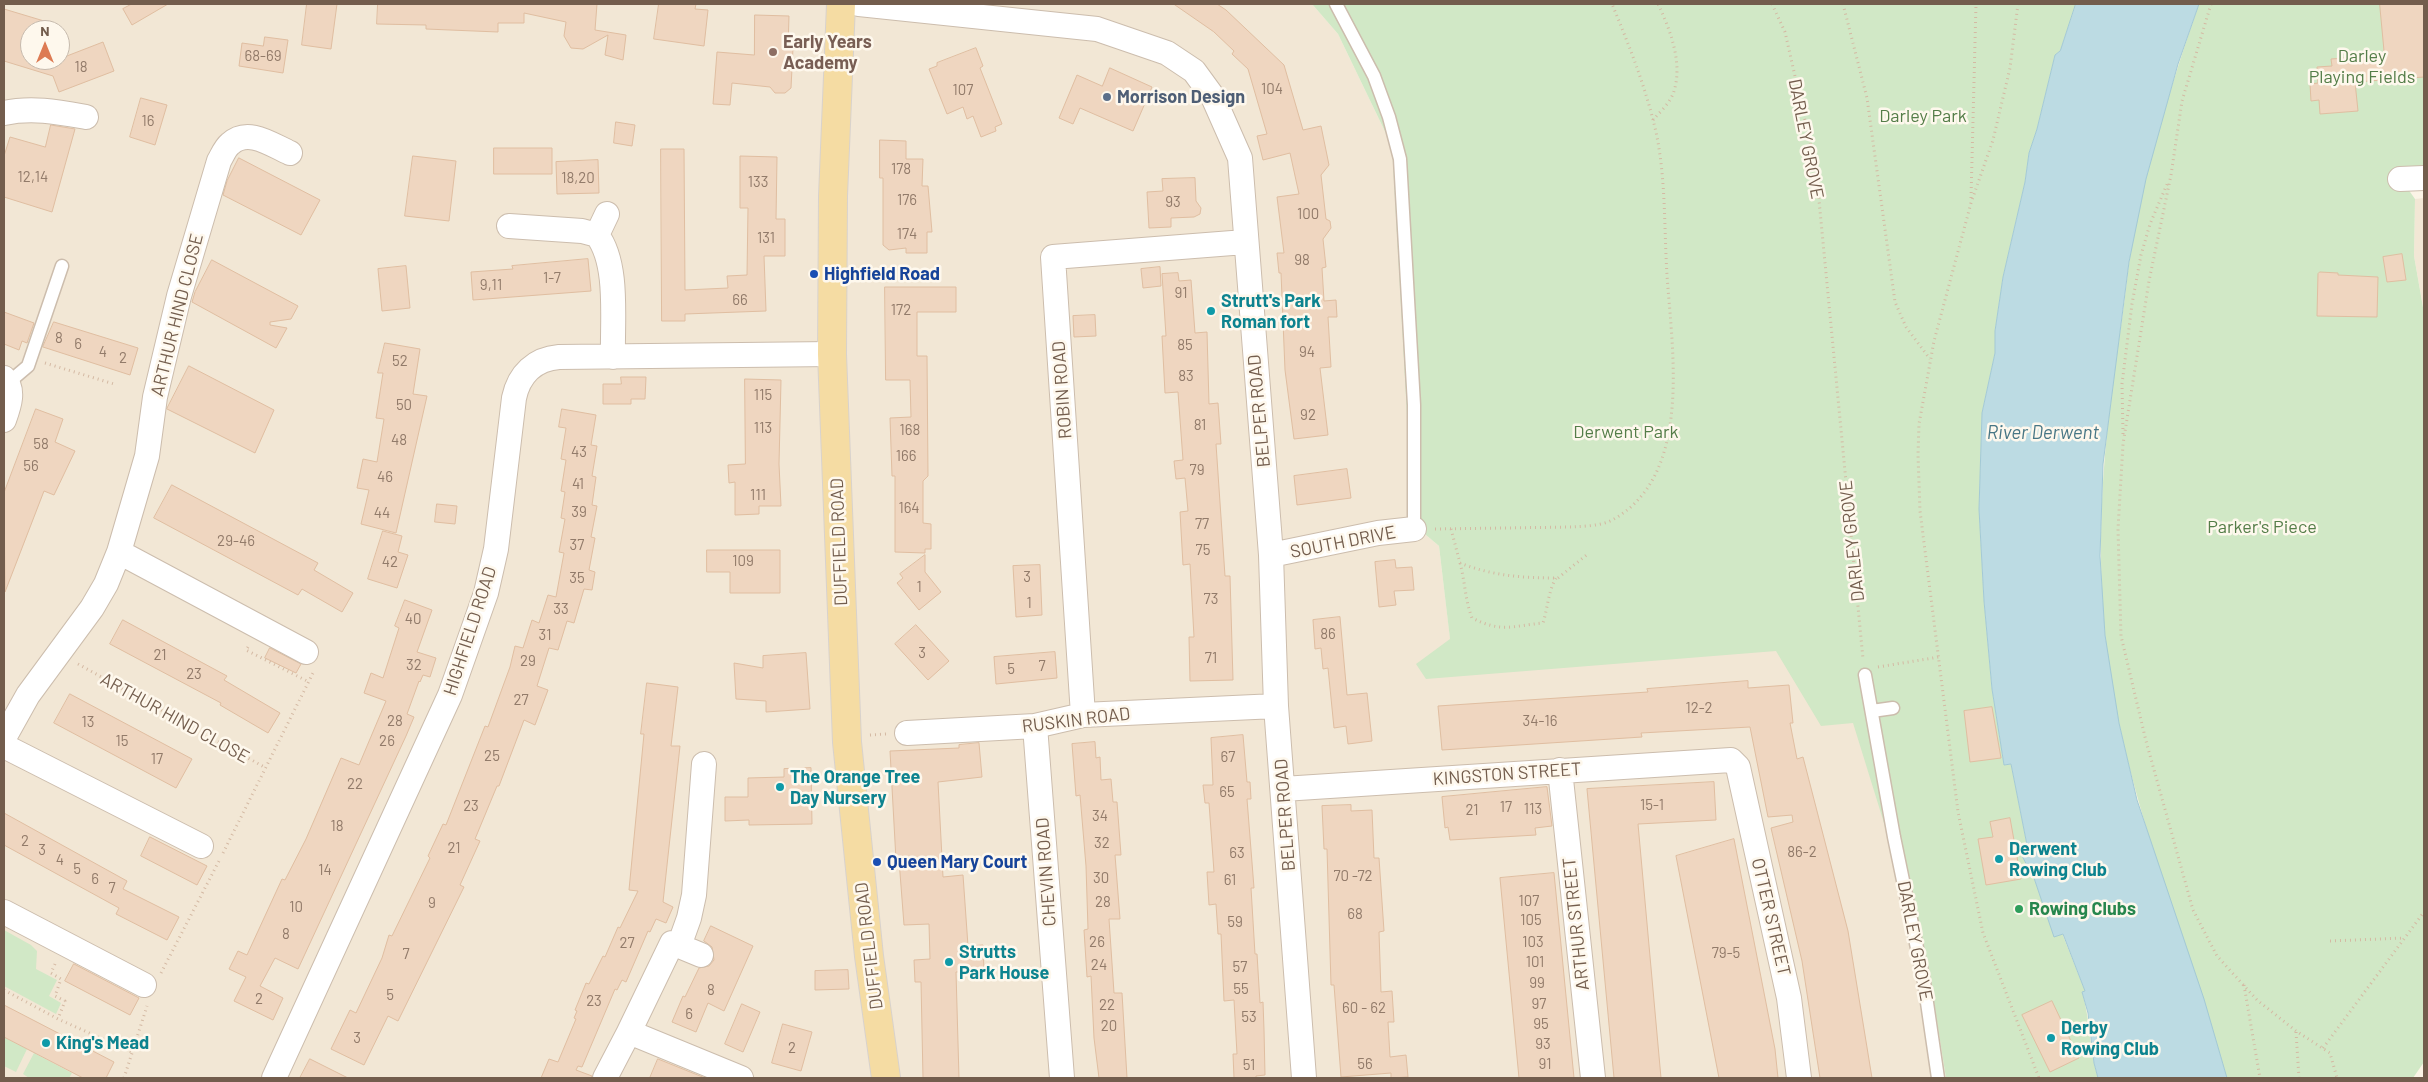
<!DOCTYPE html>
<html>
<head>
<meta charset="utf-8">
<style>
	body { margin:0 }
	#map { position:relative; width:2428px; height:1082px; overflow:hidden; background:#fbf4e6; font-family:Barlow,sans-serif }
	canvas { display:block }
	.frame { position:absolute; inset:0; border:5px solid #735d4d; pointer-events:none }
	.north { position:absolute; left:20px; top:20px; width:50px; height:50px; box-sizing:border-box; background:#fef8ed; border:1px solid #c6baad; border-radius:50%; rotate:0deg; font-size:14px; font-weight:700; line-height:20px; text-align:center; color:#735d4d }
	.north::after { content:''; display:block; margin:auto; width:18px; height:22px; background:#dd7b53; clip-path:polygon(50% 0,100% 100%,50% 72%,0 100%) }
</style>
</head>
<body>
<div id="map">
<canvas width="2428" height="1082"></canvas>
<div class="frame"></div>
<div class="north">N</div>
</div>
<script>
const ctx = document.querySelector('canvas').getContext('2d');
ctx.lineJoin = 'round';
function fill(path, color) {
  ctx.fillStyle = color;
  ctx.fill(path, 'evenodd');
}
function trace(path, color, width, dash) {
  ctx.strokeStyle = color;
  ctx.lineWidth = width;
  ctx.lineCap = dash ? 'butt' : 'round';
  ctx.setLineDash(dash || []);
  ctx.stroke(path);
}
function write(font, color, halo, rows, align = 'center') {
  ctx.font = font + ' Barlow,sans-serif';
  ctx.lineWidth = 5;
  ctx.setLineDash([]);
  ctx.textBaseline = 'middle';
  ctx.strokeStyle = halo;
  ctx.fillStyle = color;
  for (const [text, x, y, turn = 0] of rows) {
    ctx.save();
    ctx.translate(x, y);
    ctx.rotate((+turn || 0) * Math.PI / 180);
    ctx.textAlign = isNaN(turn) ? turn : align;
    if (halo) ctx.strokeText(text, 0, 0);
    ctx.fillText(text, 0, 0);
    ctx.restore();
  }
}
fill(new Path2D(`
	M4,4h1308l26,30 54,112 21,378 26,22 14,117 390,-19 85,321 18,113h-1942zM30,30h30v30h-30z
	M2424,198v114l-10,-56 1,-57z`), '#f2e7d5');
fill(new Path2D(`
	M1312,4h764l-16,47 -5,4 -18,74 -8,24 -4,29 -22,95 -8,54v22l-13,60 -3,96 5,92 8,88 12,76 7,-1 16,81 -6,1 1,10 12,22 21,58 7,-3 23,58 -3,1c9,30 7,59 16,86h-152l-18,-113 -75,-242 -32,3 -45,-75 -350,28 -10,-15 34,-25 -11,-93 -26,-22 -21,-378 -54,-112z
	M2199,4h225v163l-30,2 21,30 -1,57 10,57v749l-11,16h-186c-35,-118 -82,-234 -108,-355 -29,-131 -19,-260 1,-391 7,-42 9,-85 19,-126 16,-68 37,-136 60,-202z
	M4,930l27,15 6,6 -1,18 21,11 -8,16 12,7 -5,11 -52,-28z
	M4,1037l23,12 -11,23 -12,-6z
	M34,1053l38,20 -3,5h-40l-6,-4z`), '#d1e8c6');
const water = new Path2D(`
	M2076,4h123l-21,60 -32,115 -17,83 -26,202 -3,92 5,79 14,88 18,77 67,199 23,79h-129l-4,-15 -6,-50 -6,-21 3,-1 -22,-57 -9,3 -20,-59 -12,-22 -1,-10 6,-1 -16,-81 -7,1 -12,-76 -8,-88 -5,-92 3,-96 13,-60v-22l8,-54 22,-95 4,-29 8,-24 18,-74 5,-4z`);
fill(water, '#bcdbe3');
trace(water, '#a3c9d5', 1);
const building = new Path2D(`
	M132,4h36l-36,21 -9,-16z
	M307,4h30l-6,45 -29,-4z
	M378,4h219l-2,26 31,5 -3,25 -18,-5 3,-20 -25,14 -12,-1 -7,-12 2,-14 -42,-9v10h-26v9l-72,-3v-4l-49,-1z
	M659,4h37l-1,5 13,1 -4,36 -50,-7z
	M1174,4h43l9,6 58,55 19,65 18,-4 8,39 -8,10 5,44 4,2 1,7 -8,11 3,28 -4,1 2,33 12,-1 1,17h-9l3,50 -11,1 8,67 -34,4 -9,-69 -4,-97h-2l-2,-20h7l-7,-56 22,-3 -9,-41 -27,7 -6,-24 10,-2 -19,-65 -16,-15 2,-3 -20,-19z
	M2380,4h44v73l-69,5 3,29 -38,3 -1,-14 -8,1 -1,-17 8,-1 -1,-16 15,-1 -1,-7 53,-4z
	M4,9l50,15 -2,6h-22v30h13l-2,6 62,-24 11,29 -55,21 -6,-16 -49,-15z
	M755,15l34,1 -1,32h5l-2,40 -6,5h-10l-5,-6 -38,-4 -2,22 -17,-1 4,-52 37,3z
	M265,37l23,3 -5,33 -44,-7 3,-23 21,3z
	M976,48l7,18 -3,2 22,56 -7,3 1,4 -15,6 -8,-21 -6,3 -4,-12 -16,7 -18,-45 8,-3v-3z
	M1110,68l42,19 -19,44 -53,-23 -7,16 -14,-6 18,-43 25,11z
	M141,98l26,7 -12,40 -25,-8z
	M616,122l19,3 -3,21 -18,-3z
	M51,125l24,4 -23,83 -48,-15v-41l6,-19 35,10z
	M880,140l26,1v18h17l-1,27h6l4,46h-5v21h-21v-5l-17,2 -6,-5v-67h-3z
	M494,148h58v26h-58z
	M661,149h23l1,141 43,-2 -1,-12 20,-1 1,-67h-8v-52l37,1 -1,62h9v37h-21l2,55 -81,3v7h-23z
	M413,156l43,5 -7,60 -44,-5z
	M239,158l81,42 -19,35 -78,-40 4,-14z
	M598,160l1,33 -42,1 -1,-32z
	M1195,178l1,23 5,7 -1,6 -6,3 -23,1v9l-22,1 -2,-36 16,-1 -1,-12z
	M2402,254l4,26 -19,2 -4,-25z
	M588,259l3,32 -118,9 -2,-28 42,-3 -1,-3z
	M212,260l86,46 -7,13 -21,3v3l17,3 -11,20 -84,-46 3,-10z
	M406,266l4,42 -28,3 -4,-42z
	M1160,267l1,19 -18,2 -2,-19z
	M2320,272l18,1v2l40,2 -1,40 -60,-1 1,-42z
	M1178,273l1,8 12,-1 4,53 12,-1 2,72 9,-1 3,41h-5l9,132h5l3,104 -43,1 -1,-44h5l-4,-73 -7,1 -3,-53 8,-1 -3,-33 -9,1 -2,-18 9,-1 -5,-68 -13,1 -3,-57h4l-4,-62z
	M885,287h71v25h-39v44h10l1,120 -5,5v42l8,1v25h-6v4l-30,-1v-76h-3l-2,-58 21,-1 -1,-37h-24z
	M4,312l30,11 -7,20 -5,-2 -3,9 -15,-6z
	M1095,315l1,21 -22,1 -1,-21z
	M54,322l84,26 -8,27 -87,-28z
	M385,343l35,6 -7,45 14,2 -31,137 -35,-9 8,-34 -12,-2 6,-29 14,3 7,-43 -8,-1 7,-45h-5z
	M189,366l85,44 -19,43 -88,-44z
	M621,377h25l-1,22h-14v5h-28v-20h18z
	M745,379l36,1 -2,84 2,42h-22v8l-24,1v-33l-6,1 -1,-18 17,-1z
	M36,409l27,10 -8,23 20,9 -21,44 -10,-4 -39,101 -1,-99z
	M562,409l34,6 -5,30 6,1 -5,30 4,1 -4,28 5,1 -6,31 4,1 -6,32 6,2 -3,18 -8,-1 -10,34 -7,-2 -9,29 -9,-2 -12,38 11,4 -13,35 -11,-5 -25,66h-2l-22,53 5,2 -20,44 4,2 -66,134 -10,-5 -24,49 -33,-16 19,-39 6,3 26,-55 7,-23 3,1 38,-78 -2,-2 15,-32 3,1 39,-99 3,1 22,-60 5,-21 8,2 9,-28 7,3 9,-28 8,2 8,-44 -5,-1 6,-33 -4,-1 4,-26 -4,-1 5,-31 -5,-1 5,-31 -7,-1z
	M1347,469l4,29 -54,7 -3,-29z
	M172,485l146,78 -4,7 39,23 -11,19 -40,-23 -4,6 -144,-77z
	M437,504l20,2 -2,18 -20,-2z
	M383,531l19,5 -4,16 10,3 -11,33 -29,-9z
	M707,550h73v43h-50v-21h-23z
	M925,555v17l16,20 -22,18 -22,-27 6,-5 -3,-4z
	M1395,560l1,8 16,-1 2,23 -20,1 2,14 -17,2 -4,-45z
	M1040,565l2,50 -26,2 -3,-51z
	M405,600l27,10 -15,42 19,6 -6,19 -7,-2 -3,7 -1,-1 -12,33 7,3 -8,19 -108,233 -23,-11 -15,28 23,12 -10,22 -39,-19 12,-24 -17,-8 9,-18 9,4 35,-76 3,1 21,-41 35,-81 18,7 27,-64 -22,-8 7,-20 12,5 16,-50 -4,-2z
	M1340,617l7,78 20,-2 5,48 -24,3 -2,-18 -12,2 -6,-60 -5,1 -2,-21 -6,1 -2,-29z
	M123,620l104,56 -3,4 56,33 -12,20 -48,-28 1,-2 -111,-59z
	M916,625l33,36 -21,19 -33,-36z
	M270,648l31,16 -5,9 -31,-15z
	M1055,652l2,26 -61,6 -2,-27z
	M806,653l4,56 -44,3v-11l-30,-2 -2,-36 29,5v-12z
	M1748,681v7l41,-3 4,38h-3l7,36 6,-2 45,174 24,147h-52l-18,-117 -31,-133 22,-6 -1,-7 -24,2 -18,-90 -109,6 1,4 -200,13 -4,-44 210,-14 -1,-3z
	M647,683l31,4 -7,59h9l-17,156 10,5 -7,16 -10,-4 -6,13 -2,-1 -22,51 -4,-2 -5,10 -2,-1 -33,78 -4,-1 -2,4 16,6 -1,2h-50l8,-19 9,3 18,-43 -2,-1 3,-7 -2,-1 11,-27 3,1 14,-28 2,1 13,-30 2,1 18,-37 -9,-1 15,-156h-3z
	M70,694l122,65 -16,29 -122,-65z
	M1992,707l9,51 -31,4 -6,-51z
	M1243,735l4,47h3l1,17h-4l7,89h-3l4,66h2l3,49 3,-1 1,28 1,45 -9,1v2h-22l-1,-24h4l-3,-54 -10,1 -3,-67h-3l-2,-30 -7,1 -2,-33h7l-5,-69h-4l-2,-18h10l-2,-47z
	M1095,742l1,16 4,-1 1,23 10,-1 2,23h4l4,53h-6l5,64h-11l5,74h8l5,85h-28l-5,-40 -3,-62 -4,1 -3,-47 4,-1 -2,-63 -6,-71 -4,1 -4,-52z
	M979,743l3,34 -44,5 5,95 20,-2 5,71 15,-1 1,26 -28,1 3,106h-36l-2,-96h-6l-1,-22 16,-1 -1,-35 -25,1 -5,-65h-3l-6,-109 69,-3v-3z
	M811,768l1,56 -63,1v-5l-24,1v-24h23v-19l36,-1v-8z
	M1714,782l2,38 -78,4 23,254h-47l-27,-289z
	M1547,787l5,39 -17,2 1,7 -86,5 -2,-13 -3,1 -3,-31z
	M1351,805v6l21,-1 2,48h5l5,73 -5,1 2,60 11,-1 2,31h-6l2,35 16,-2 2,22 -17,1v-5l-50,4 -7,-92h-3l-4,-136h-3l-2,-43z
	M4,813l123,68 -4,8 56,28 -12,23 -51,-26 3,-6 -115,-63z
	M2010,818l11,61 -35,6 -8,-46 15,-2 -3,-15z
	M150,837l57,29 -10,19 -56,-29z
	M1734,839l41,210 3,29h-59l-43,-222z
	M1554,873l20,205h-55l-19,-200z
	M711,926l42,20 -29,65 -16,-8 -12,29 -24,-10 11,-26 2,1 14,-29 10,-2 5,-6 -2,-13 -8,-6z
	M74,964l65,34 -9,17 -65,-34z
	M848,970l1,19 -34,1v-19z
	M2052,1001l27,57 -29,14 -28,-57z
	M742,1004l18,8 -17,40 -18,-8z
	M4,1005l110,57 -8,16h-23l-79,-41z
	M783,1024l29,8 -11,39 -29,-8z
	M310,1059l38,19h-48z
	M658,1059l47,19h-55z`);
fill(building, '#efd6c0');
trace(building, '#e0bea1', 1);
const service = new Path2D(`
	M1336,4l38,72 15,41 11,42 14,246v124
	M8,383l20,-17 34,-100
	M1865,675l29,162 30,145 14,96
	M1872,711l21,-3`);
const minor = new Path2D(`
	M859,4l238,25 70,24 27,18 19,26 27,61 31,397 5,151 28,372
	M4,113c28,-6 54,-1 82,4
	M2400,179l24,-1
	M509,226l73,5 15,4c22,29 15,85 16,122
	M597,235l10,-21
	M4,378c11,12 5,28 0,42
	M119,552l187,100
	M1271,555l107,-22 36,-4
	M1083,715l-30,-458 192,-15
	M1035,726l27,352
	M907,733l128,-7 48,-11 193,-9
	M4,738l24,-43 64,-87 14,-24 13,-32 28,-96 8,-59 24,-101 40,-135c3,-5 6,-13 11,-17 18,-17 42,1 60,9
	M4,746l197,100
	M1560,770l33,308
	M1283,789l448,-29 7,7 51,231 10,80
	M4,912l140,73
	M679,946l10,-28 5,-23 10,-131
	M701,955l-29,-12 -43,89 112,46
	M274,1078l176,-383 36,-102 10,-44 18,-151c5,-24 21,-39 45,-41l273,-3
	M605,1078l24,-46`);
const primary = new Path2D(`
	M841,4l-8,192 -1,158 15,388 22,214 17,122`);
trace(service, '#ccbdad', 15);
trace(minor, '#ccbdad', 26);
trace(primary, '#d8d2cd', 30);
trace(new Path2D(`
	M1772,4l13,28 31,137 47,490
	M1843,4l24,94 28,204 11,25 24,32
	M2018,4l-8,64 -17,72 -22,63 -37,138 -15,83 -1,31 2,56 38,301 25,121 56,145
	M2211,4l-29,97 -11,74 -22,106 -26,163 -5,85 3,107 25,105 47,169 24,46 40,44 39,31 34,22 7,25
	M1653,120c7,-8 18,-18 21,-29 9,-28 -4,-62 -16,-87
	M1971,198l5,-194
	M45,363l69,21
	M2123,434l-1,-50 10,-80 9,-49 9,-31 18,-42
	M1435,529l138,-2c13,-1 29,-1 41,-8 79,-45 58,-169 53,-244 -3,-47 -1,-96 -11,-143 -10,-44 -27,-87 -44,-128
	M1451,529l9,34c33,13 63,15 98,15l31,-25
	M1460,563c5,18 5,37 12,55 30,15 39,8 71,5 5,-16 5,-31 13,-45
	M248,647l-2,3 63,32
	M78,664l188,104
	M1878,667l61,-10
	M870,735l16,-1
	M223,853l90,-180
	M2330,941l74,-3
	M55,964l-4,9 10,6 -6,17 10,5 -7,18
	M161,973l59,-114
	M2244,985l16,93
	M4,990l54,29 76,34
	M2296,1032l3,46
	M2323,1048l101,-136
	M124,1078l23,-72`), '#d4b9a3', 3, [1, 4]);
trace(service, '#fff', 12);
trace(minor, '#fff', 24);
trace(primary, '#f5dca3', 28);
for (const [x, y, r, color] of [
	[773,52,5,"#8d6e63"],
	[1107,97,5,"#5c6f8a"],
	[814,274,5,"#1a4fb4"],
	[1211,311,5,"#0f9aa8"],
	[780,787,5,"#0f9aa8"],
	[1999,859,5,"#0f9aa8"],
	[877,862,5,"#1a4fb4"],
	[2019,909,5,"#2e9e5b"],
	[949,962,5,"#0f9aa8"],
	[2051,1038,5,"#0f9aa8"],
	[46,1043,5,"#0f9aa8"]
]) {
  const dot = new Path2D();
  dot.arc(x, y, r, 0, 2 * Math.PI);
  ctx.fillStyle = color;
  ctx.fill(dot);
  trace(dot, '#fef8ed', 2);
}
write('15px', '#927b6a', null, [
	["68-69",263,56],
	["18",81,67],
	["104",1272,89],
	["107",963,90],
	["16",148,121],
	["178",901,169],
	["12,14",33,177],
	["18,20",578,178],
	["133",758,182],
	["176",907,200],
	["93",1173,202],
	["100",1308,214],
	["174",907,234],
	["131",766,238],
	["98",1302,260],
	["1-7",552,278],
	["9,11",491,285],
	["91",1181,293],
	["66",740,300],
	["172",901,310],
	["8",59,338],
	["6",78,344],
	["85",1185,345],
	["4",103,352],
	["94",1307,352],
	["2",123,358],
	["52",400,361],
	["83",1186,376],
	["115",763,395],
	["50",404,405],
	["92",1308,415],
	["81",1200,425],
	["113",763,428],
	["168",910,430],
	["48",399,440],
	["58",41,444],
	["43",579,452],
	["166",906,456],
	["56",31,466],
	["79",1197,470],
	["46",385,477],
	["41",578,484],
	["111",758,495],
	["164",909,508],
	["39",579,512],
	["44",382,513],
	["77",1202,524],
	["29-46",236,541],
	["37",577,545],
	["75",1203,550],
	["109",743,561],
	["42",390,562],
	["3",1027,577],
	["35",577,578],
	["1",919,587],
	["73",1211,599],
	["1",1029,603],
	["33",561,609],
	["40",413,619],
	["86",1328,634],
	["31",545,635],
	["3",922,653],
	["21",160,655],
	["71",1211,658],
	["29",528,661],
	["32",414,665],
	["7",1042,666],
	["5",1011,669],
	["23",194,674],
	["27",521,700],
	["12-2",1699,708],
	["28",395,721],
	["34-16",1540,721],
	["13",88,722],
	["15",122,741],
	["26",387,741],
	["25",492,756],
	["67",1228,757],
	["17",157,759],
	["22",355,784],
	["65",1227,792],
	["15-1",1652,805],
	["23",471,806],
	["17",1506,807],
	["113",1533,809],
	["21",1472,810],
	["34",1100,816],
	["18",337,826],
	["2",25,841],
	["32",1102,843],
	["21",454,848],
	["3",42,850],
	["86-2",1802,852],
	["63",1237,853],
	["4",60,860],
	["5",77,869],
	["14",325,870],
	["70 -72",1353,876],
	["30",1101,878],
	["6",95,879],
	["61",1230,880],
	["7",112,888],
	["107",1529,901],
	["28",1103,902],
	["9",432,903],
	["10",296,907],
	["68",1355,914],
	["105",1531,920],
	["59",1235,922],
	["8",286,934],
	["26",1097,942],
	["103",1533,942],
	["27",627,943],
	["79-5",1726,953],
	["7",406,954],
	["101",1535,962],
	["24",1099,965],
	["57",1240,967],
	["99",1537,983],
	["55",1241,989],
	["8",711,990],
	["5",390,995],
	["2",259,999],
	["23",594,1001],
	["97",1539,1004],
	["22",1107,1005],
	["60 - 62",1364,1008],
	["6",689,1014],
	["53",1249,1017],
	["95",1541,1024],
	["20",1109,1026],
	["3",357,1038],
	["93",1543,1044],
	["2",792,1048],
	["56",1365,1064],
	["91",1545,1064],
	["51",1249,1065]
]);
write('bold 18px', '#785e54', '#fef8ed', [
	["Early Years",783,42],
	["Academy",783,63]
], 'left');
write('18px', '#547d48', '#fef8ed', [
	["Darley",2362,56],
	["Playing Fields",2362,77],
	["Darley Park",1923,116],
	["Derwent Park",1626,432],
	["Parker's Piece",2262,527]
]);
write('bold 18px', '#4e5e75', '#fef8ed', [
	["Morrison Design",1117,97]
], 'left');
write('18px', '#735d4d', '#fef8ed', [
	["DARLEY GROVE",1806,139,79],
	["ARTHUR HIND CLOSE",177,315,-76],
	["ROBIN ROAD",1062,390,-94],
	["BELPER ROAD",1259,411,-95],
	["DARLEY GROVE",1852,541,-96],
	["DUFFIELD ROAD",839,542,-92],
	["SOUTH DRIVE",1343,542,-11],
	["HIGHFIELD ROAD",470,631,-72],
	["ARTHUR HIND CLOSE",175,718,29],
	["RUSKIN ROAD",1076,720,-7],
	["KINGSTON STREET",1507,774,-4],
	["BELPER ROAD",1285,815,-94],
	["CHEVIN ROAD",1046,872,-94],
	["OTTER STREET",1771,917,77],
	["ARTHUR STREET",1576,924,-96],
	["DARLEY GROVE",1915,941,79],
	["DUFFIELD ROAD",869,946,-97]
]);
write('bold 18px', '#164399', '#fef8ed', [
	["Highfield Road",824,274],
	["Queen Mary Court",887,862]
], 'left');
write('bold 18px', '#0d838f', '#fef8ed', [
	["Strutt's Park",1221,301],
	["Roman fort",1221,322],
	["The Orange Tree",790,777],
	["Day Nursery",790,798],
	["Derwent",2009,849],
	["Rowing Club",2009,870],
	["Strutts",959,952],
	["Park House",959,973],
	["Derby",2061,1028],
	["Rowing Club",2061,1049],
	["King's Mead",56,1043]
], 'left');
write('bold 18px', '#27864d', '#fef8ed', [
	["Rowing Clubs",2029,909]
], 'left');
write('italic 19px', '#477685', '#fef8ed', [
	["River Derwent",2043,433]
]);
</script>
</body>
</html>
